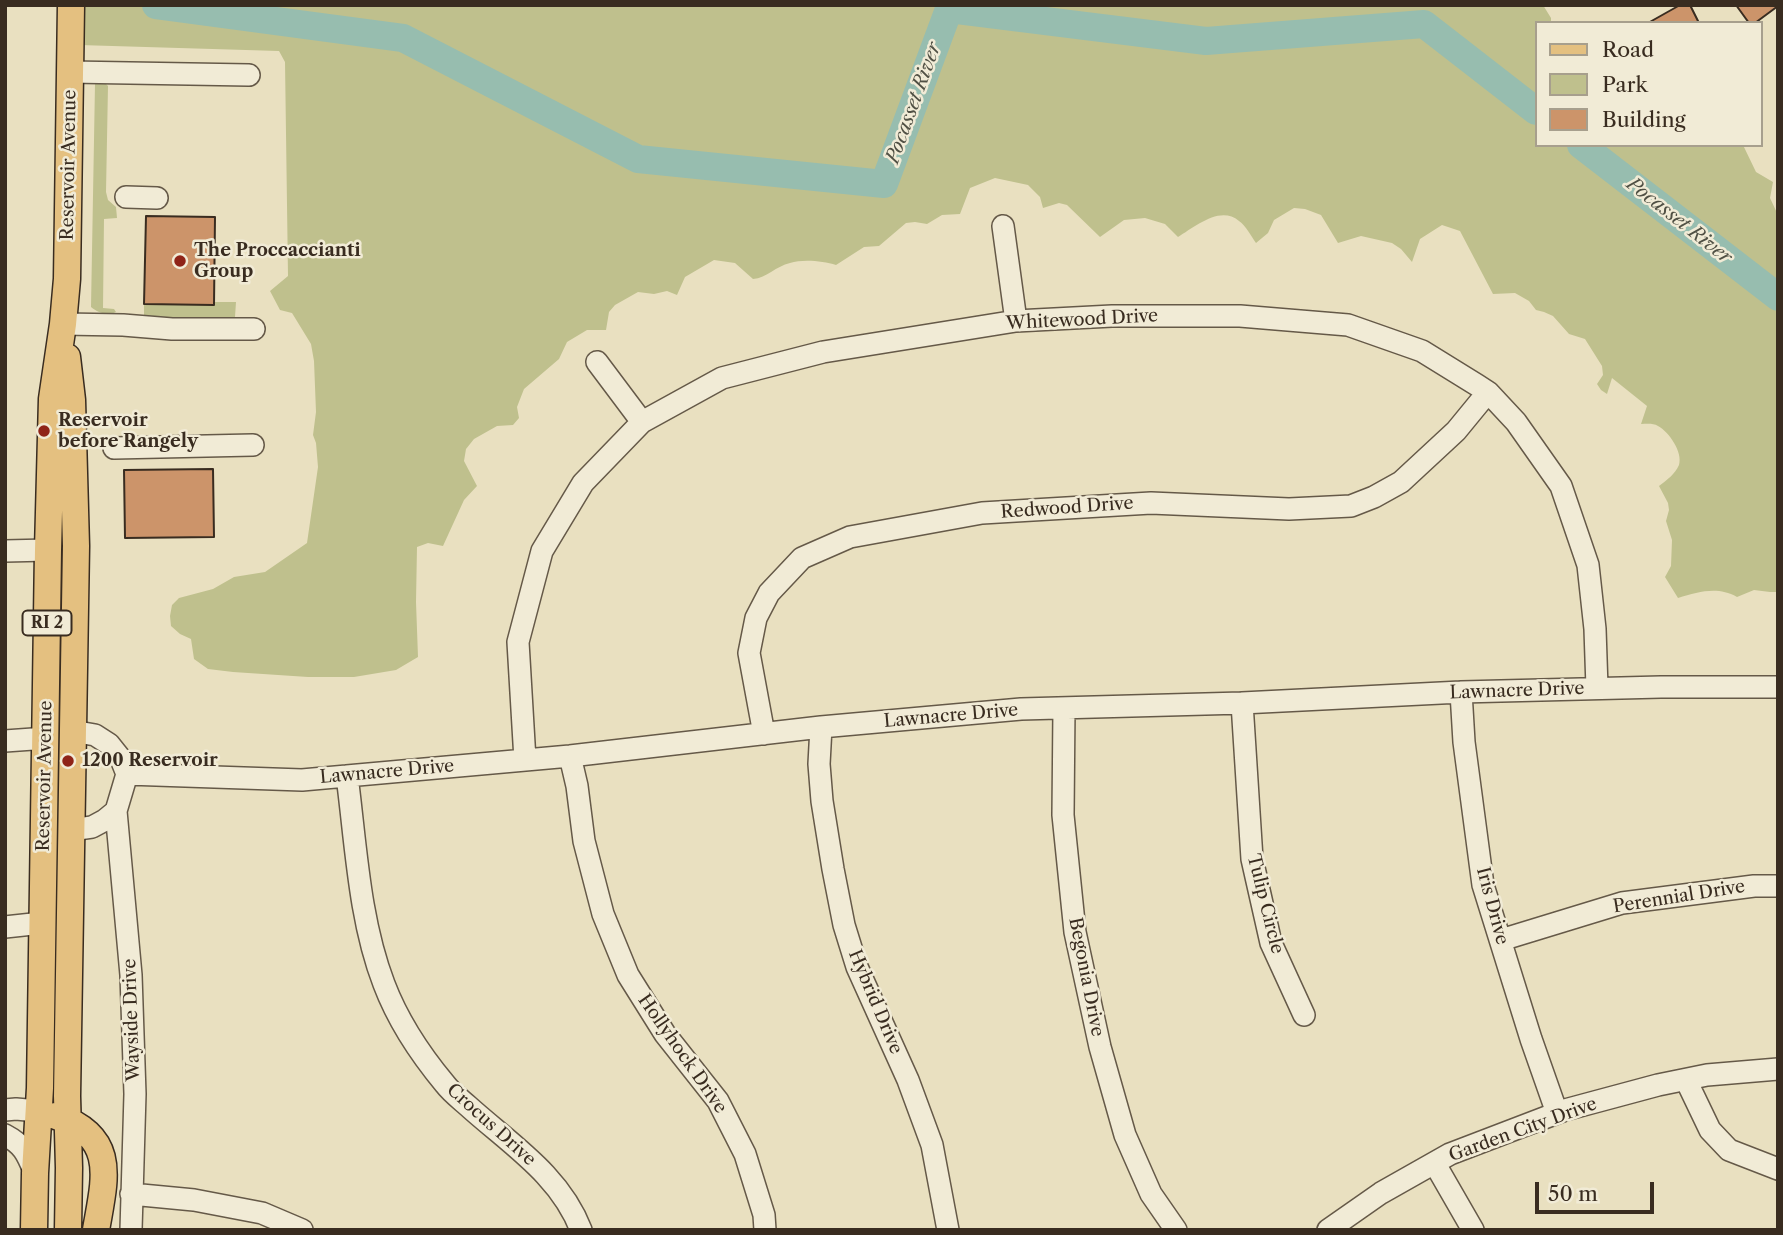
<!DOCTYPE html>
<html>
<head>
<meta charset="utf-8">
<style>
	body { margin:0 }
	#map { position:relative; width:1783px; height:1235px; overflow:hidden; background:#e9e0c0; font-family:"Libre Caslon Text",serif }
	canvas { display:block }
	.frame { position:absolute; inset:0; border:7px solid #392c20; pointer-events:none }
	.legend { position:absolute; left:1535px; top:21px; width:228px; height:126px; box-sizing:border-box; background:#f1ebd6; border:2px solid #a79f8d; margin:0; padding:9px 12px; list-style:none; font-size:21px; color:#392c20 }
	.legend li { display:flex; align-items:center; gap:14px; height:35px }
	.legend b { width:35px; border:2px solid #a79f8d }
	.scale { position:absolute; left:1535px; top:1182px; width:119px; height:32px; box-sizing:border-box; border:4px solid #392c20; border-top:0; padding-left:9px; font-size:21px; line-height:24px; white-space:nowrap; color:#392c20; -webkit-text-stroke:5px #f1ebd6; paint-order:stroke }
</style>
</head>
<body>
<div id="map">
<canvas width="1783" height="1235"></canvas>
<div class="frame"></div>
<ul class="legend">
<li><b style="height:9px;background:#e4c080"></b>Road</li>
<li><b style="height:19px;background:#bfc08d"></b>Park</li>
<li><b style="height:19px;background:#cc946a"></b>Building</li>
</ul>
<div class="scale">50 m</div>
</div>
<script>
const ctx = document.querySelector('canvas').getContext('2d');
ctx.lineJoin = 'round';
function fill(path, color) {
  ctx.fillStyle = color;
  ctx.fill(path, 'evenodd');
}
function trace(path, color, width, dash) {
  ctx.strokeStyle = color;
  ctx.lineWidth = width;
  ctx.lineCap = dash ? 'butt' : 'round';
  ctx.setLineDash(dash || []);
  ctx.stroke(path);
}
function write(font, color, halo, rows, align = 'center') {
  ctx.font = font + ' "Libre Caslon Text",serif';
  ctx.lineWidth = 5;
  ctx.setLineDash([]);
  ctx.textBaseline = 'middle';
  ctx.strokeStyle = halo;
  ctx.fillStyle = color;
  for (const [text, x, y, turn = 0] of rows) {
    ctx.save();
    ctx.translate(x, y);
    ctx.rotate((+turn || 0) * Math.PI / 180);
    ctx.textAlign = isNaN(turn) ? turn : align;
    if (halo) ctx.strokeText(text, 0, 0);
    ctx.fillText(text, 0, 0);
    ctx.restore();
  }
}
fill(new Path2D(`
	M71,5h1472l8,13v5h-15v122h207l13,27 17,10 -3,16 8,17v377h-8l-16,-2 -17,7c-20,-11 -38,-5 -59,1l-13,-21 6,-11 1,-26 -6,-19 3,-11 -1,-7 -9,-17c8,-6 16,-12 20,-21 4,-13 -10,-33 -21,-39 -5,-3 -11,-2 -17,-2l6,-18 -35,-28 -5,16 -6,-4 -4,-6 6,-9 -1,-9 -17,-27 -16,-5 -16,-18 -9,-4 -8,-2 -7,-9 -14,-8 -22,1 -33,-63 -18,-6 -22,14 -8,23 -11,-13 -9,-6 -31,-7 -23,7 -17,-28 -16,-6 -11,-1 -20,12 -6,13 -12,10c-5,-7 -10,-17 -17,-22 -19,-16 -44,6 -61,16l-13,-13 -20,-6 -21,2 -24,17 -33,-32 -8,-2 -16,5 -3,-11 -12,-12 -33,-7 -25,10 -10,26 -18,1 -15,9 -12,-2 -9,1 -27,23 -15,1 -28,18c-13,-4 -33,-6 -46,-2 -14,3 -23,15 -37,16l-18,-16 -21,-3 -29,17 -8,18 -10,-4 -13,3 -16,-2 -23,13 -6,7 -3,18h-19l-20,12 -8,17 -35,30 -7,18 2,11 -6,7 -16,1 -23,13 -8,10 -2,12 13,25 -13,14 -21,46 -15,-3 -11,4 -1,55 2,55 -22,13 -42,7h-46l-75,-5 -25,-3 -14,-10 -3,-20 -11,-5 -9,-8 -1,-10 2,-11 7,-7 34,-9 21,-12 31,-5 42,-29 11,-76 -2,-24 -3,-8 3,-23 -2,-51 -3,-17 -19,-31 -12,-3 -10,-19 18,-15 -3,-214 -6,-11 -200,-6z
	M95,84h11l2,2 -2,106 2,8 8,7 1,11 -13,1 -1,89 11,1 2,3c-8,4 -18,1 -25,-5z
	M214,302h22l-1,15 -91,1v-14l69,1z`), '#bfc08d');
trace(new Path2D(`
	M156,5l247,33 235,121 246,25 65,-175 257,32 218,-17 112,87
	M1581,145l197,152`), '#97bdaf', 28);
const building = new Path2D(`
	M1680,5h10l9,18h-51z
	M1736,5h42v1l-23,17h-6z
	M146,216l69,1 -1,88 -70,-1z
	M213,469l1,68 -89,1 -1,-68z`);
fill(building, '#cc946a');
trace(building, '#392c20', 2);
const minor = new Path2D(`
	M70,72l179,3
	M126,197l31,1
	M1003,226l13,95
	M63,324l60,1 49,4h82
	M597,362l45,60
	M114,448l139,-3
	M5,551l43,-1
	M1461,692l3,50 19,143 48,154 26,74
	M1242,703l10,156 19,84 33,72
	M1064,708l-1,107 12,117 25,115 25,88 26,59 25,36
	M821,727l-2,37 3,37 11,68 11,56 13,42 51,113 24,65 16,85
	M764,734l-15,-81 7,-35 13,-25 33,-35 48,-21 132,-24 169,-10 138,6 62,-3 23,-9 27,-15 55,-51 32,-39
	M5,741l28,-2 12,2
	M570,756l7,30 7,55 19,73 25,61 37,59 53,67 27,53 19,61 1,15
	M525,760l-7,-118 24,-91 41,-68 59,-61 80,-44 101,-26 193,-31 96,-5h128l108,9 74,26 55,34 11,7 28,30 45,64 27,79 7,64 2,59
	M127,774l175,6 268,-24 251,-29 200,-18 221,-6 219,-11 200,-5h117
	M347,776c9,69 12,143 37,208 14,37 36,70 61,100 6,8 15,15 23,22 42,38 92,69 113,124
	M116,811l15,164 4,119 -4,136
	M71,830l21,-3 13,-7 11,-9 11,-37 -6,-15 -12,-15 -14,-9 -23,-4
	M5,927l37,-4
	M1501,940l121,-37 132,-17h24
	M1686,1080l24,50 19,20 49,19
	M5,1110l11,-1 22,2
	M5,1135c19,10 22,19 30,38
	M1435,1164l38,66
	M131,1194l63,6 68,13 40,17
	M1328,1230l53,-37 69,-39 115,-44 93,-25 49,-10 71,-6`);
const major = new Path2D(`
	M67,357l5,43 4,146 -9,550 2,72 -1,62
	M56,1116c62,21 49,62 40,114
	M34,1230l1,-57 5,-85 8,-538 4,-151 11,-75 4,-45 4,-274`);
trace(minor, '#655948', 24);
trace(major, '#392c20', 29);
trace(minor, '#f1ebd6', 21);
trace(major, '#e4c080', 26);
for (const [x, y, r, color] of [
	[180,261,7,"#8f2418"],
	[44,431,7,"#8f2418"],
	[68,761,7,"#8f2418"]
]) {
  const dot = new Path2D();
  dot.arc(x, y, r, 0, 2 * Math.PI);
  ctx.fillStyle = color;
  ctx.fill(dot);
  trace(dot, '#f1ebd6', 2.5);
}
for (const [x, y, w] of [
	[47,623,49]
]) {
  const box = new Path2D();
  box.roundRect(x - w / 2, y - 12.5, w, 25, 5);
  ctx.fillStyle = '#f1ebd6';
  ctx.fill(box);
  trace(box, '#392c20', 2);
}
write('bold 16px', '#392c20', null, [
	["RI 2",47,623]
]);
write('18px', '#392c20', '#f1ebd6', [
	["Reservoir Avenue",69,165,-89],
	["Whitewood Drive",1082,320,-3],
	["Redwood Drive",1067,508,-4],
	["Lawnacre Drive",1517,691,-2],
	["Lawnacre Drive",951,716,-5],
	["Lawnacre Drive",387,772,-5],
	["Reservoir Avenue",45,776,-89],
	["Perennial Drive",1679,897,-9],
	["Tulip Circle",1265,904,76],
	["Iris Drive",1492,906,75],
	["Begonia Drive",1086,977,79],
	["Hybrid Drive",875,1002,67],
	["Wayside Drive",132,1020,-92],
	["Hollyhock Drive",682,1054,55],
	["Crocus Drive",491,1125,42],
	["Garden City Drive",1523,1130,-20]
]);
write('bold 18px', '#392c20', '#f1ebd6', [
	["The Proccaccianti",194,251],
	["Group",194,272],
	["Reservoir",58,421],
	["before Rangely",58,442],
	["1200 Reservoir",82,761]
], 'left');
write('italic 19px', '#505044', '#f1ebd6', [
	["Pocasset River",914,103,-70],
	["Pocasset River",1679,221,38]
]);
</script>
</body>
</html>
